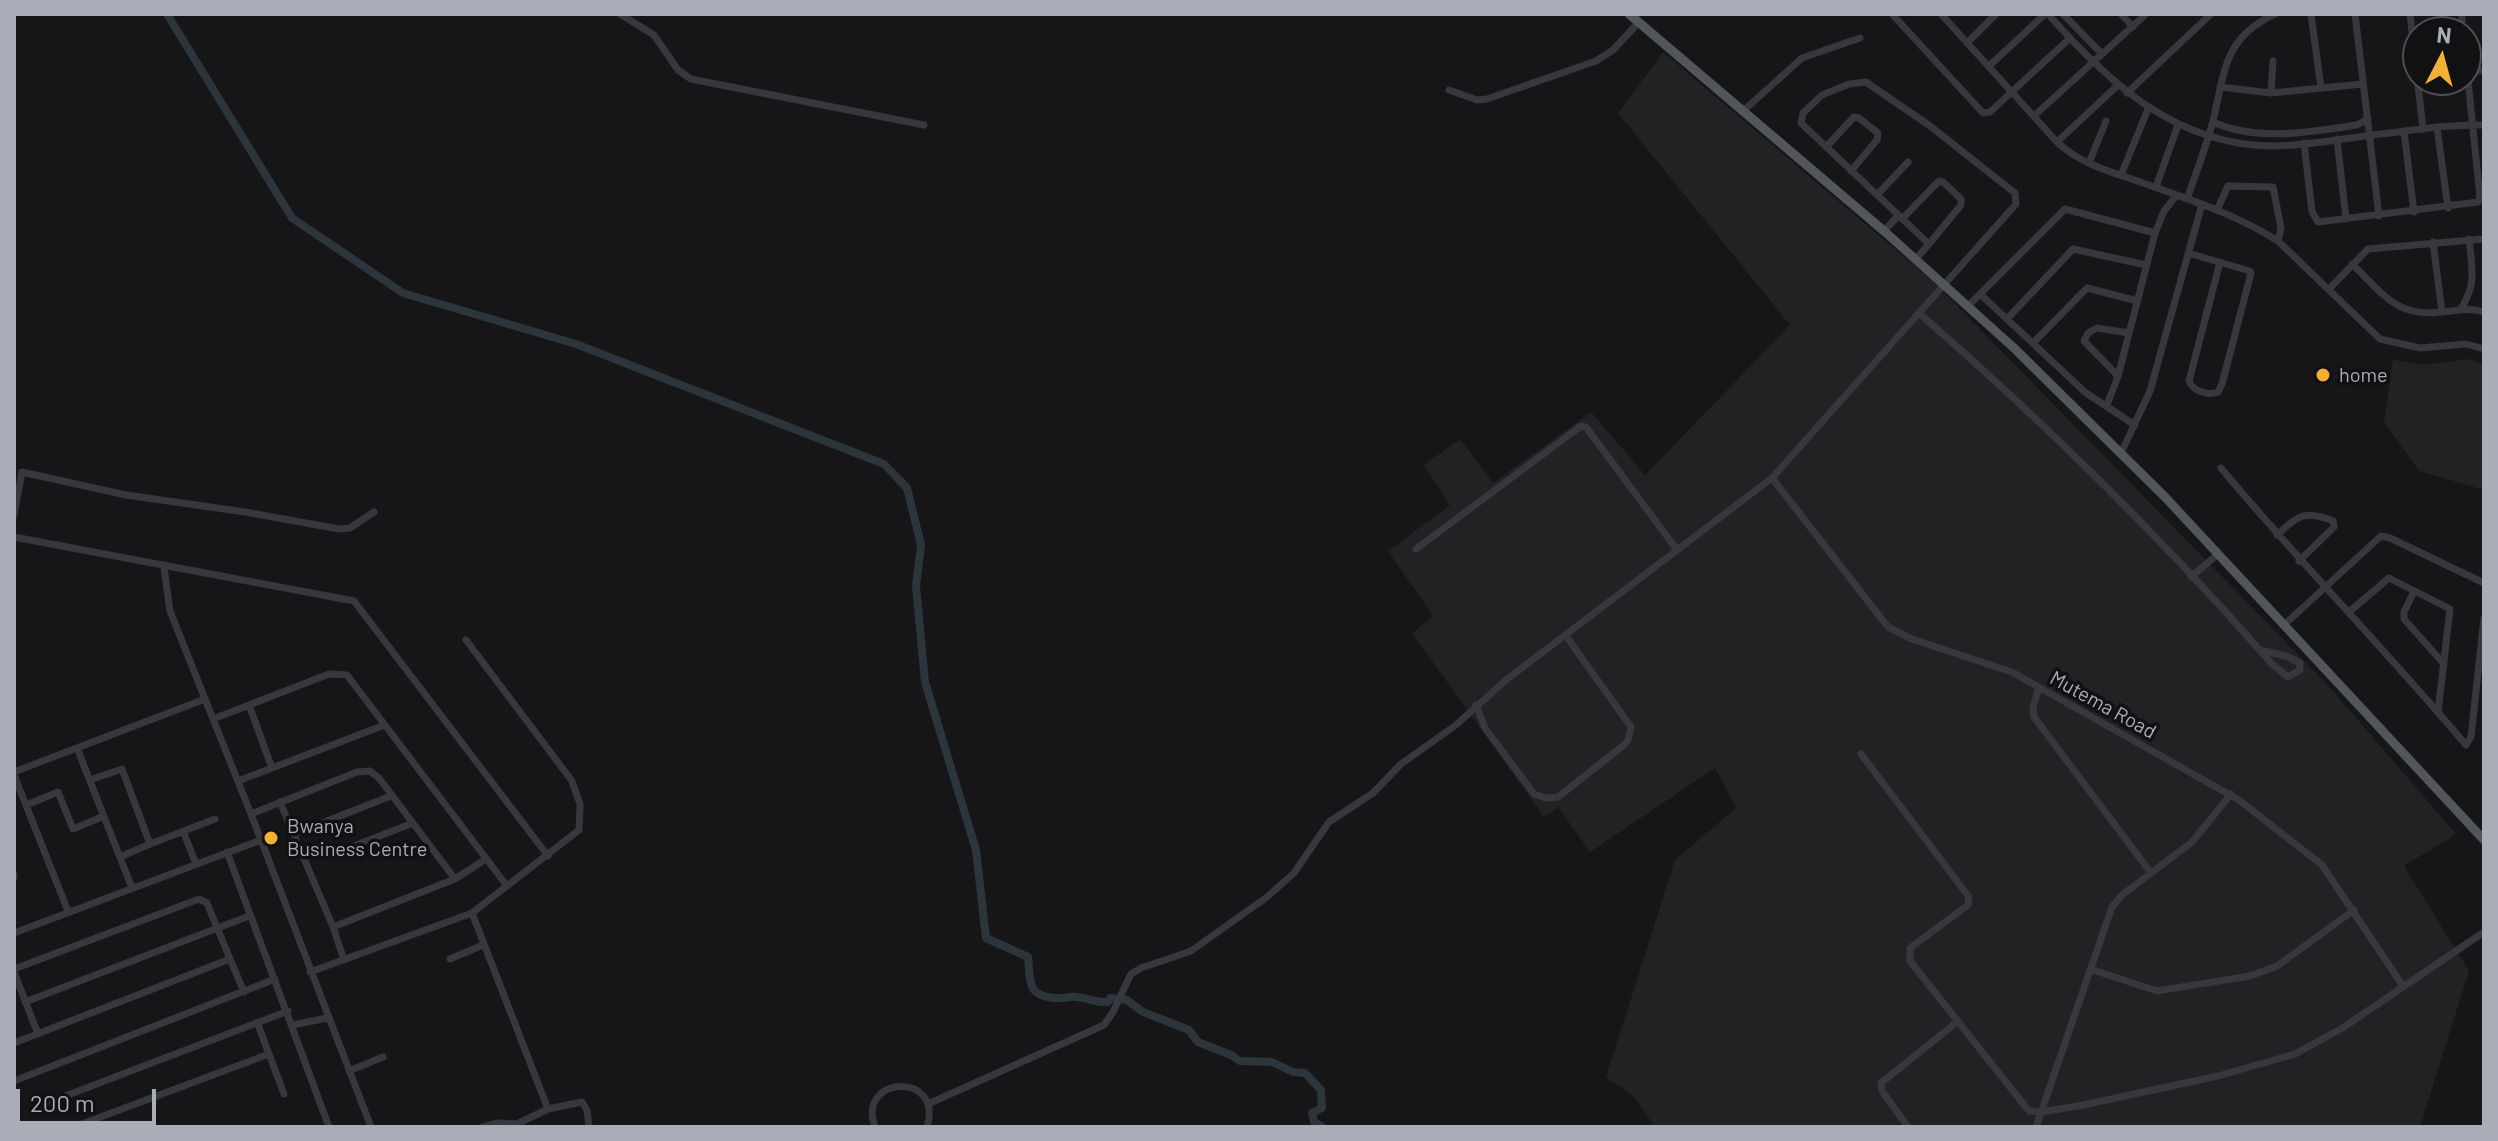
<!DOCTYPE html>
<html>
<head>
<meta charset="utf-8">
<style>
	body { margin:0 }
	#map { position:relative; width:2498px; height:1141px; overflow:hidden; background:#161618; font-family:Barlow,sans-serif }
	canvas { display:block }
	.frame { position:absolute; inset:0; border:16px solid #a8adb8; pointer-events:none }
	.north { position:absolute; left:2402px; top:16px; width:80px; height:80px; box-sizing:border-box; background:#111113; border:2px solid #4d4f55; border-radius:50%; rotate:6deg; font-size:22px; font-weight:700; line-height:32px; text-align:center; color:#a8adb8 }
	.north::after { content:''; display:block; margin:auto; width:28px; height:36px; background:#f2b134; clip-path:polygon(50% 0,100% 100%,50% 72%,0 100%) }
	.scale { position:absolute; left:16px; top:1089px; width:140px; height:36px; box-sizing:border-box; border:4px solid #a8adb8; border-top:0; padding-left:10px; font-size:24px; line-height:28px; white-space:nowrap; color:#a8adb8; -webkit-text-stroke:6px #111113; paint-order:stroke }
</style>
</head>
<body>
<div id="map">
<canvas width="2498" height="1141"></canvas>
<div class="frame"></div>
<div class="north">N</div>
<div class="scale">200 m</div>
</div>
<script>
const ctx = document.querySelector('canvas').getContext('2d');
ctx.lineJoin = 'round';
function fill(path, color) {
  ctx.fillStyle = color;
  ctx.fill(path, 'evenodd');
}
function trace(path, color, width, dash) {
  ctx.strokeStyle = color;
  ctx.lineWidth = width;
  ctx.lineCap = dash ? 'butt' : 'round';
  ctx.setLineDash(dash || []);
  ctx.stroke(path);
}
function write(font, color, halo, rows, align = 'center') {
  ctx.font = font + ' Barlow,sans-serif';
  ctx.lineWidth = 7;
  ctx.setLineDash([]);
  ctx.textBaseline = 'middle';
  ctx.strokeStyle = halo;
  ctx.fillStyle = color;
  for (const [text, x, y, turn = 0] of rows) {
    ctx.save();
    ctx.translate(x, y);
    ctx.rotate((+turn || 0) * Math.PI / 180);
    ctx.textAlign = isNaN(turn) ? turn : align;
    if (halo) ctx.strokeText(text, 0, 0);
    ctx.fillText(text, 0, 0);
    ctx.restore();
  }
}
fill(new Path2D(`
	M1663,52l273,232 390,399 130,151 -52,32 65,105 -49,156h-765l-21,-30 -28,-20 69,-217 61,-52 -21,-40 -125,84 -32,-45 -14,10 -132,-184 21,-17 -45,-65 62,-46 -26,-40 36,-26 33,44 98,-71 54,63 145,-150 -172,-212z
	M2467,359l17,5v126l-65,-19 -35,-49 9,-62 31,5z`), '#222225');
trace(new Path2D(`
	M167,14l125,204 111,75 173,51 308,120 23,24 14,57 -5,41 9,96 51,168 10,88 42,19c3,25 -2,39 28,41 7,1 13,-2 20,-1 12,1 20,6 32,5l2,-4 17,2 16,12 46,18 9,12 33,13 9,6 32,1 21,10 12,1 16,17 1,18 -10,5 2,9 8,5`), '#2c353c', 8);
trace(new Path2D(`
	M620,14l34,21 24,35 13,9 233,46
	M1892,14l91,99 7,-1 80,-74
	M1941,14l116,128c24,23 58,31 89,42 45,16 91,31 132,57l102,98 40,9 46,-4 18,5
	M2048,14c60,68 127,131 224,132 36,0 73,-8 109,-12 34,-4 69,-10 103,-9
	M2063,14l39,40
	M2121,14l12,13
	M2311,14l10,74
	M2355,14l24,202
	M2410,14l13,115
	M2462,14v18
	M1967,43l29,-29
	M1989,66l56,-52
	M2468,72l16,-2
	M2220,87l51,6 92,-9
	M1449,90l28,10 10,-1 109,-38 17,-11 25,-27
	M2127,93l84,-79
	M2271,93l2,-32
	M1742,112l60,-54 58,-20
	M2034,116l112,-102
	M2213,122c44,20 97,10 144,3l11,-6
	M2437,127l11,81
	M2404,132l10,80
	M2337,139l9,80
	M2057,142l61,-57
	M2304,143l8,69 6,10 160,-20 2,-5 -14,-136
	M1826,147l28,-30 5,1 19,15 -1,7 -26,31
	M2089,163l17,-42
	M2121,175l27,-66
	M2156,187l22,-62
	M1877,195l31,-33
	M2187,199c9,-26 19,-52 26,-78 12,-49 10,-83 62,-107
	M2217,210l11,-24 45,1 8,41 -3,13
	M1902,219l37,-38 4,1 18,17v6l-32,39
	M1884,231l14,-15
	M2433,242l9,70
	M2188,253l62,18 1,2 -29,111 -4,8c-10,4 -25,-1 -29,-11l31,-119
	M2352,264c30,28 43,54 89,48 16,-1 27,-5 43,0
	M2329,289l39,-40 116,-10
	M1980,294l85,-85 90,24
	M1968,306l12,-12 106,99 49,32
	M2461,309c16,-26 11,-41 8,-70
	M1920,314c124,108 244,226 352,350l16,13 12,-7v-7l-14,-7 -26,-6
	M2007,319l66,-70 73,16
	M2033,343l54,-55 51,13
	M2118,376l-34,-35 4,-8 9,-5 32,5
	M2107,405l11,-29 37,-143 9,-22 12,-15
	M2121,453l29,-62 52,-187
	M2221,468c79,95 166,183 245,277l5,-8 13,-119
	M1772,478l116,149 24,12 100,33 227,128 83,65 81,121
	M14,515l8,-43 104,23 119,17 94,17 11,-1 24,-16
	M2277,535c21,-19 27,-26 56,-14l1,6 -35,34
	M14,537l340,64 194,255
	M1416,549l165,-123 5,1 91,123
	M164,567l6,44 81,203 120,313
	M2191,577l27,-23
	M2414,591l-10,21v7l40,45
	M2349,612l40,-34 61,31 -12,103
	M2284,625l97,-89 9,2 94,45
	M2039,687l-6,21 1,9 117,156
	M249,705l23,63
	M1476,705l9,23 49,66 11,4 13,-1 66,-52 4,-5 3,-13 -65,-91
	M213,719l116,-45 18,1 160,211
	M77,748l55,140
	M1861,754l108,143 -1,8 -58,43v13l119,150 13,1 41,-7 135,-29 77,-22 49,-27 140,-95
	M14,772l191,-73
	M14,775l54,136
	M90,780l32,-11 28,75 -30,13
	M238,781l144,-55
	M280,802l53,125 11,33
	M26,805l32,-13 15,37 31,-13
	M251,814l106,-42 13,-1 9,7 76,101
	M183,831l13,33
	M294,834l97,-38
	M150,844l65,-25
	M227,852l102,275
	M328,856l85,-33
	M14,875v3
	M472,913l76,196
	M333,927l122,-48 31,-20
	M14,933l247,-93
	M450,959l33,-14
	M14,969l185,-70 8,4 23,56
	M2090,969l67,22 93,-15 27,-10 77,-56
	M14,972l24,62
	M310,972l162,-59 107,-83 1,-26 -8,-23 -106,-141
	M25,1002l224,-86
	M257,1022l27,72
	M293,1025l34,-7
	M14,1043l216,-84 14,33
	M349,1071l34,-14
	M14,1081l261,-102
	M928,1104l176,-79 9,-13 18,-38 10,-6 50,-17 76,-54 27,-24 35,-51 44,-29 28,-29 55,-39 50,-45 266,-202 244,-274 -1,-11 -85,-67 -64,-44 -17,2 -27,11 -19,18 -2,10 128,121 -13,15
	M39,1106l249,-95
	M74,1127l195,-73
	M483,1127l15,-4 19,1 31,-15 34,-7 5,8 2,17
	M875,1127c-19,-52 69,-56 52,0
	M1908,1127l-26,-36 -1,-8 76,-61
	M2036,1127l76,-220 10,-12 70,-53 39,-48`), '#37383d', 7);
trace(new Path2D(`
	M1629,14l255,217 130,117 151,149 319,343`), '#53555c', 9);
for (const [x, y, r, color] of [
	[2323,375,8,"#f2b134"],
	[271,838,8,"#f2b134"]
]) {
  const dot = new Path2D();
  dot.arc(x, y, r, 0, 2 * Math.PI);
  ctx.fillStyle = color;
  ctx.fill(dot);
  trace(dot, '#111113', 3);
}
write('20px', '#a8adb8', '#111113', [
	["home",2339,375],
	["Bwanya",287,826],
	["Business Centre",287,849]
], 'left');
write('20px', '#a8adb8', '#111113', [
	["Mutema Road",2103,705,29]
]);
</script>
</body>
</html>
